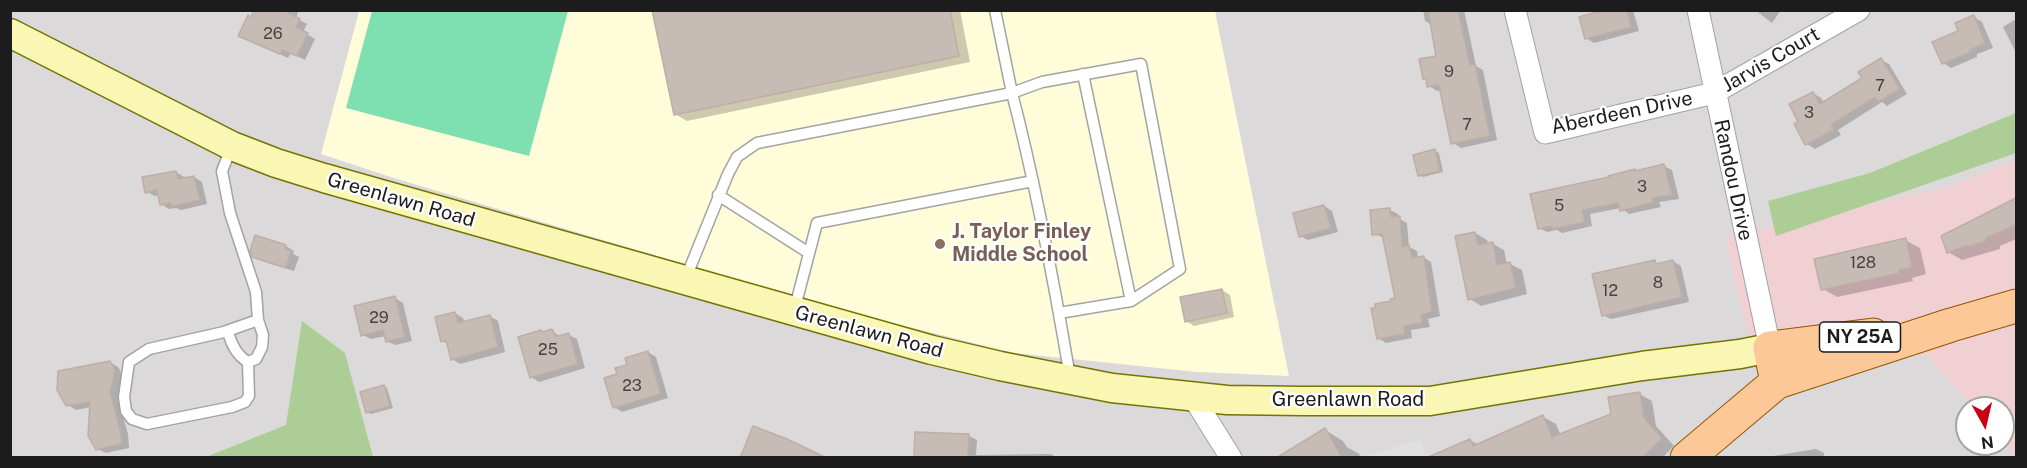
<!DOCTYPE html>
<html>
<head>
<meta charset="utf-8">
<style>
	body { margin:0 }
	#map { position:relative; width:2027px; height:468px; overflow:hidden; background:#eee9e2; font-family:"Public Sans",sans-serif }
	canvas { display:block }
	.frame { position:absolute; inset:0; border:12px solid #1c1c1c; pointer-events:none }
	.north { position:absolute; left:1955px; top:396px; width:60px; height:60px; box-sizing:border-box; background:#fff; border:2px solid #a4a4a4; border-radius:50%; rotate:172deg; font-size:16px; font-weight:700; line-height:24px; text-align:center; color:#1c1c1c }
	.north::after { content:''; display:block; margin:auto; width:21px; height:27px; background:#c90013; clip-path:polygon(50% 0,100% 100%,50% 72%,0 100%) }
</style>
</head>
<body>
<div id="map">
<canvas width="2027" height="468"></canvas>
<div class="frame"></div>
<div class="north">N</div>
</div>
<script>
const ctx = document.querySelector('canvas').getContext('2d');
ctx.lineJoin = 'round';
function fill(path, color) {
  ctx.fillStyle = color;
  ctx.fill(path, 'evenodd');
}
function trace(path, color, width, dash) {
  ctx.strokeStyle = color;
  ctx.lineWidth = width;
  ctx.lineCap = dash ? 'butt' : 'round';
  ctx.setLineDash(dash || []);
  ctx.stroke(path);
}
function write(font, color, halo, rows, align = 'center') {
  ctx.font = font + ' "Public Sans",sans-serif';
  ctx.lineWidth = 4.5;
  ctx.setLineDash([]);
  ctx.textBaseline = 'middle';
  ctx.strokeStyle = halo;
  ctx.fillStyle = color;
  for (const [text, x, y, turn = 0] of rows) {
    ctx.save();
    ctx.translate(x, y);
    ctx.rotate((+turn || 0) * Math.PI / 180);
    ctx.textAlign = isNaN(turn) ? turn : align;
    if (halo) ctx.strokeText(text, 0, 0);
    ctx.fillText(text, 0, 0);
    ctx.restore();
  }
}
fill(new Path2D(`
	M10,11h2006v446h-2005zM1967,408h36v36h-36z`), '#dbd9d9');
fill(new Path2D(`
	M2016,160v295l-13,-15v-32h-29l-49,-54 -169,14 -31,-130 221,-51z`), '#f0d0d2');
fill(new Path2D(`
	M359,11h856l74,365 -92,-4 -183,-19 -178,-44 -439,-130 -76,-25z`), '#fffcda');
fill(new Path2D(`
	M2016,113v40l-240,83 -8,-35 102,-28z
	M302,321l43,32 28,104h-167l80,-32z`), '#acce96');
fill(new Path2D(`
	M372,11h196l-39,145 -183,-48z`), '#7edfb0');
fill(new Path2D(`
	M1421,440l5,17h-64z`), '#e0e0e0');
fill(new Path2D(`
	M268,10h27l3,2 -2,6 11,6 -4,8 12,7 -10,21 -14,-7 -3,5 -40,-18 4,-21z
	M654,10h306l10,52 -283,59 -12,-7z
	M1423,10h41l12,56 7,4 14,70 -36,8 -8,-5 -12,-53 -4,1 -8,-5 9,-29 -6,-32 -7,-4z
	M1594,10h39l6,21 -45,12 -8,-5 9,-24z
	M1755,10h26l-9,13z
	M1974,17l8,5 11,26 -16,6v3l-26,11 -8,-5z
	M2016,19v34l-13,-26z
	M1881,60l8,4 18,30 -20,12 -5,-4 -44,28 3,5 -26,14 -8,-5 -7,-21 13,-30 8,5 3,5 40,-24z
	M1435,151l4,2 4,19 -20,5 -4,-2z
	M1664,166l8,4 7,29 -20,3 2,5 -32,7 -8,-6 -31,6 2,12 -30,7 -5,-3 -10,2 -8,-4 95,-57 3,1z
	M176,172l8,5v2l10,-2 8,5 5,22 -26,6 -5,-2 -7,1 -8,-5 -2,-9 -4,1 -8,-4z
	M2016,197v42l-16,7v3l-38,11 -14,-8 67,-52 -1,-2z
	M1324,206l8,5 6,21 -30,8 -8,-4z
	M1390,210l8,4v4l9,5 2,24 8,4 1,7 5,-1 8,5 9,54 -12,3 2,8 -19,3 1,8 -26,5 -8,-5 14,-36 5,-3 -12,-61 -11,-4z
	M1475,233l12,7 1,5 5,-1 11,6 3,14h3l12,6 5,24 -46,12 -11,-7z
	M256,237l30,9 8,5 -1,3 6,3 -5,14 -32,-10 -8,-5z
	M1905,240l15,8 6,26 -14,4 1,3 -76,16 -14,-8z
	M1673,261l8,5 8,36 -78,17 -8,-4 52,-53 4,3z
	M1222,290l8,5 4,22 -40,9 -8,-5z
	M395,298l8,5 9,38 -17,4 -8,-4 -1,-5 -15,3 -8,-4z
	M455,313l8,5 2,5 25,-7 8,5 7,31 -45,12 -8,-5 -4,-15 -5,-3z
	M552,331l9,6 8,-2 8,4 8,29 -46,14 -8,-5 13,-44z
	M648,352l8,5 12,41 -46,14 -8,-5 5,-32z
	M110,362l8,5 5,9 -5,22 10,36 1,14 -23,5 -9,-4 -6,-42 -15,3 -8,-5z
	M384,386l3,2 6,20 -22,6 -4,-2z
	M1639,394l13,7 4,25 18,20 -12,12h-205l13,-18 9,5 64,-28 13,7 5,12 51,-21z
	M1325,430l18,11 4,6 12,7 2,4h-82z
	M969,436l8,4 -1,15 75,-1 7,4h-142z
	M1816,449l8,4v5h-63z`), '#0003');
const building = new Path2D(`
	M254,10h29l17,9 -4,8 12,6 -11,23 -15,-6 -2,4 -42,-18 10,-21 3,2z
	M652,10h298l9,46 -285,59z
	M1428,10h30l12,55 5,-1 15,72 -39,8 -12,-58 -2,-1 -10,2 -1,-8h-3l-4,-20 17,-3z
	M1604,10h23l4,17 -46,12 -6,-22z
	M1974,15l11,28 -15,7 -1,3 -27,11 -10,-22 26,-11 -3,-8z
	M1881,58l19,31 -22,13 -3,-5 -44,28 3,5 -29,15 -11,-21 4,-2 -9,-18 24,-12 7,12 42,-26 -4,-6z
	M1435,149l5,22 -22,5 -5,-21z
	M1664,164l8,31 -20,3 2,4 -34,9 -2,-8 -36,7 3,12 -33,7v-3l-14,3 -8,-35 79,-17 -1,-1 27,-7v2z
	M176,171l2,8 16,-3 6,24 -29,7v-4l-11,2 -3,-15 -12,3 -3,-16z
	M2016,198v27l-30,13v3l-18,6v-2l-21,8 -6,-17z
	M1324,205l7,23 -32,9 -6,-24z
	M1390,208l1,9 9,-1 2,31 7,-2 3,13 12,-2 8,56 -11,3 1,8 -18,3 1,8 -28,5 -6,-31h4v-4l16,-3 -1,-2 5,-1 -13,-64 -10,1 -2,-25z
	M1475,232l3,13 15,-3 4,23 13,-3 6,26 -48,12 -13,-64z
	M255,235l31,10 -1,4 6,2 -5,17 -34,-11 -2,-6z
	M1906,238l6,29 -13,3v3l-78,17 -7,-31z
	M1655,260l1,4 17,-4 9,37 -80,19 -10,-42z
	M1222,289l5,24 -42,9 -5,-25z
	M395,296l10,41 -19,5 -3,-12 -22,6 -7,-30z
	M455,312l3,11 32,-8 8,32 -47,13 -5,-20 -5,2 -6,-25z
	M552,329l4,8 13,-4 9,31 -48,14 -12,-41 23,-7 1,2z
	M648,351l13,43 -48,14 -9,-30 13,-4 -2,-6 12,-3 -2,-7z
	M110,361l5,9 -5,23 10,36 2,15 -26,6 -8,-14 2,-34 -24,4 -9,-16 1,-19z
	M384,385l6,21 -24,7 -6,-21z
	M1640,392l4,26 18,20 -20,20h-216l44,-19 3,7 70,-31 9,22 59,-23 -3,-17z
	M753,426l34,13 40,19h-87z
	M1325,428l17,30h-66l33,-20z
	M915,432l54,2 -1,24h-54z`);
fill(building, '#c6bbb5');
trace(building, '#c0aea4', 1.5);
const lane = new Path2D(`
	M995,10l17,83 30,-11 99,-18 39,205 -49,32 -72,12
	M1083,74l48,227
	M232,146l-10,25 8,42 26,79 2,28 5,15 -1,12 -6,12 -8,3 1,34 -4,6 -13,5 -85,17 -15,-5 -6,-8 -2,-14 5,-35 20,-13 75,-17 34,-12
	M718,195l91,58
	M685,280l43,-106 9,-17 20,-14 255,-50c24,93 42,189 58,284
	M794,311l23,-88 216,-42
	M228,331c3,13 8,24 20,31`);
const street = new Path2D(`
	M1515,10l30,123 169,-40 145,-83
	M1698,10l72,338
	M1193,397l38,61`);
const secondary = new Path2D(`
	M10,33l222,113 44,17 48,15 608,172 68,16 112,22 115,12 77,1h126l212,-35 98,-12 30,-6`);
const primary = new Path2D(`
	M1777,382l-7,-34 103,-13
	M1687,458l90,-76 174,-57 65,-19`);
trace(lane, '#a3a3a3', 13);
trace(street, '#a3a3a3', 23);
trace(secondary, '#727403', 31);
trace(primary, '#955600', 35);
trace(lane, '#fff', 10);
trace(street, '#fff', 21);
trace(secondary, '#faf7b4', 28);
trace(primary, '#fdc898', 33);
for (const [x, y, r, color] of [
	[940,244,6,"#8d6e63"]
]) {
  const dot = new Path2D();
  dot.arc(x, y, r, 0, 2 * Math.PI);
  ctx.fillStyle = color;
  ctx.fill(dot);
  trace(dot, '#fff', 2);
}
write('16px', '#464442', null, [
	["26",273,34],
	["9",1449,72],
	["7",1880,86],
	["3",1809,113],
	["7",1467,125],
	["3",1642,187],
	["5",1559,206],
	["128",1863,263],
	["8",1658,283],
	["12",1610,291],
	["29",379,318],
	["25",548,350],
	["23",632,386]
]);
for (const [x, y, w] of [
	[1860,337,81]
]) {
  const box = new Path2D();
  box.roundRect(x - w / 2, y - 15, w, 30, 4.5);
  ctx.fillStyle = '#fff';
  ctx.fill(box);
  trace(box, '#1c1c1c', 1.5);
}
write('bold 18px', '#1c1c1c', null, [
	["NY 25A",1860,337]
]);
write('20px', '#1c1c1c', '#fff', [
	["Jarvis Court",1771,60,-30],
	["Aberdeen Drive",1622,113,-12],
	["Randou Drive",1733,180,78],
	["Greenlawn Road",401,200,16],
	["Greenlawn Road",869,332,15],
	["Greenlawn Road",1348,400]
]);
write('bold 20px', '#785e54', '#fff', [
	["J. Taylor Finley",952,232],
	["Middle School",952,255]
], 'left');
</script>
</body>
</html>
